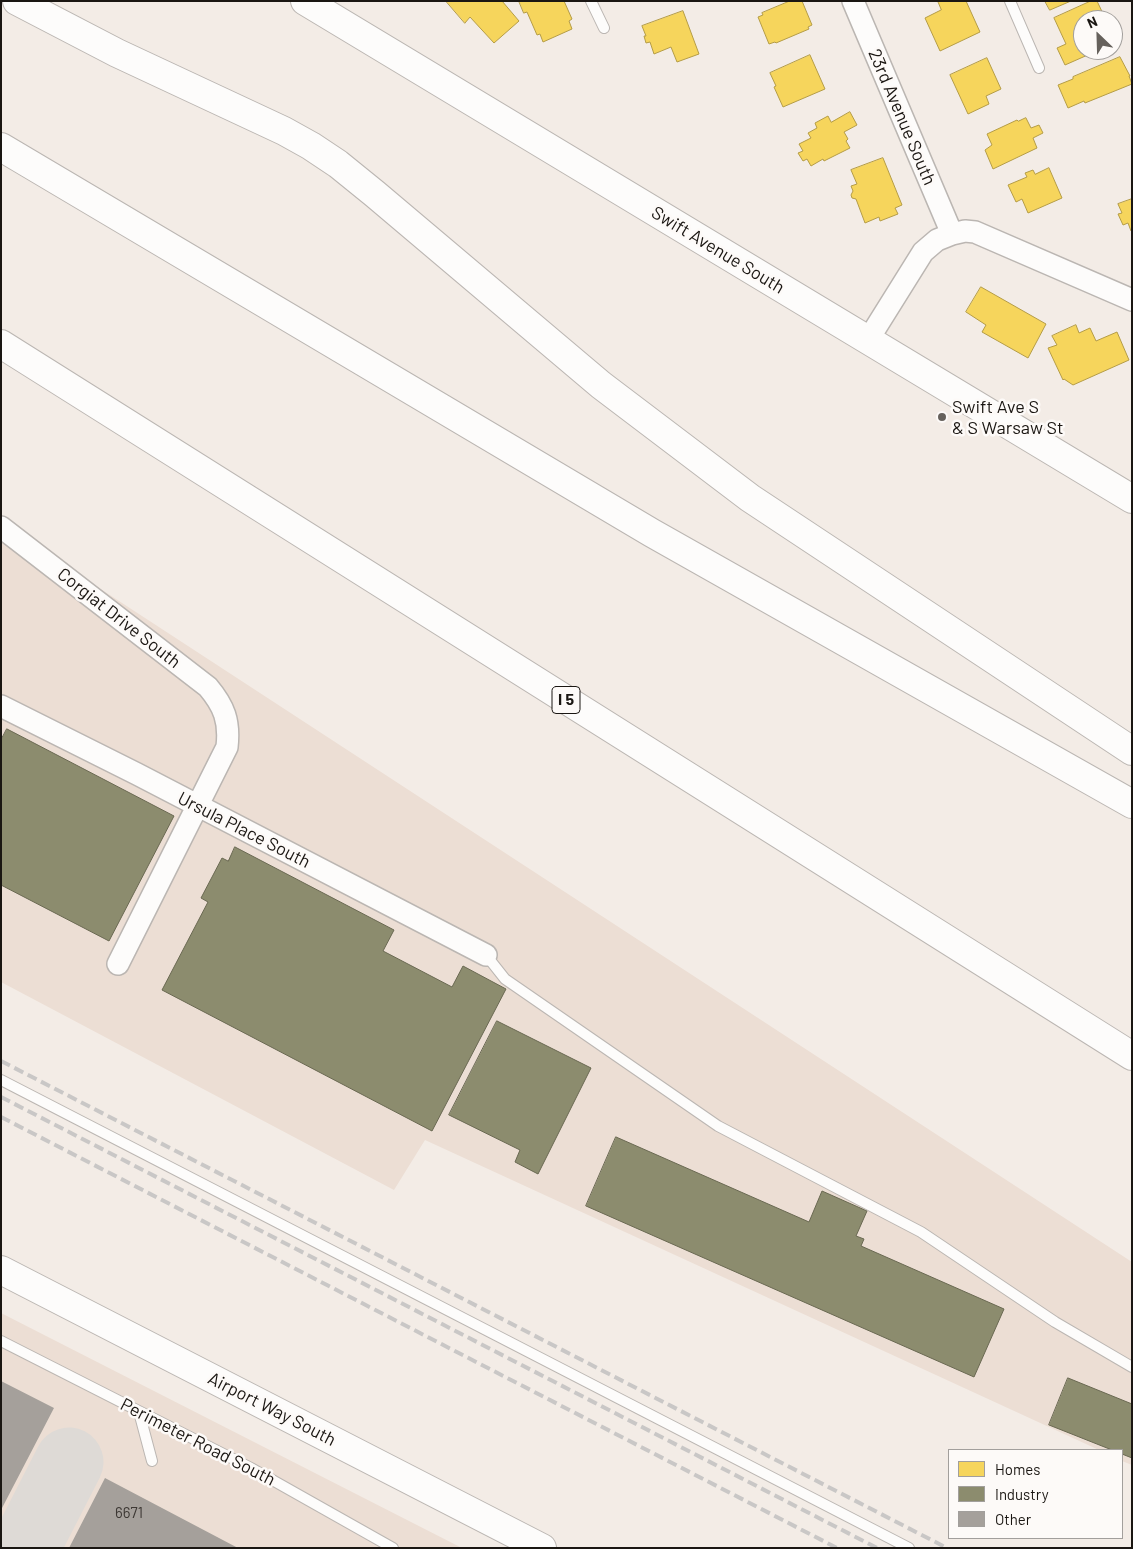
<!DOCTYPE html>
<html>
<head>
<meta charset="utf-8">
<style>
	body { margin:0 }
	#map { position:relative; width:1133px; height:1549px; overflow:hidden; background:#f3ece6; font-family:Barlow,sans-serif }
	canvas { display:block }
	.frame { position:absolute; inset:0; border:2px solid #1a1612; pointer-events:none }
	.legend { position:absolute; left:948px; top:1449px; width:175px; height:90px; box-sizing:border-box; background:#fdfaf8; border:1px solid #a29f9c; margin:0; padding:6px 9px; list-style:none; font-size:15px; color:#1a1612 }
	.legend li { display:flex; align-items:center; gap:10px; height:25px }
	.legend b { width:25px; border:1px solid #a29f9c }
	.north { position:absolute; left:1073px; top:10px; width:50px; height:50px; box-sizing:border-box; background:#fdfaf8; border:1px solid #a29f9c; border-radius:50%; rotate:336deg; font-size:14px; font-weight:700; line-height:20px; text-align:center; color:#1a1612 }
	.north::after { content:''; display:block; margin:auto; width:18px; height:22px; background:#66615c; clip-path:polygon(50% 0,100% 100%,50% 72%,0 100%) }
</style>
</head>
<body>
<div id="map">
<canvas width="1133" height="1549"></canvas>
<div class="frame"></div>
<ul class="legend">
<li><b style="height:14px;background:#f6d55c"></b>Homes</li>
<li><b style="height:14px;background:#8c8c6e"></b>Industry</li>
<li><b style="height:14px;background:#a5a09b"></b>Other</li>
</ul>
<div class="north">N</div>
</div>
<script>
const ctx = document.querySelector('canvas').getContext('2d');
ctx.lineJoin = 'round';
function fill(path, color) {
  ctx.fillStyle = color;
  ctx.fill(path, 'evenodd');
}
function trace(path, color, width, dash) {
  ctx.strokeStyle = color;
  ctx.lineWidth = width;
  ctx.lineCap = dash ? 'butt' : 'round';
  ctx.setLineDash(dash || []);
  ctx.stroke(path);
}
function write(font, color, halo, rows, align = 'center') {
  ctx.font = font + ' Barlow,sans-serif';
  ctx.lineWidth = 5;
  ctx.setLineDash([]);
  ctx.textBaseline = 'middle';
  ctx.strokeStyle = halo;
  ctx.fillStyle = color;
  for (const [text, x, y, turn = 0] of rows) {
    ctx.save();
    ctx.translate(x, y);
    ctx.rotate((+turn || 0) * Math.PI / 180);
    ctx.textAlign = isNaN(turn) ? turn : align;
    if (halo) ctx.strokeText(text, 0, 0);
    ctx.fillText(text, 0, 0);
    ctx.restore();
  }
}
fill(new Path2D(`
	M1,524l1131,738v203l-10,-4v-11h-23l-674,-310 -31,50 -393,-208z
	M1,1313l461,235h-461z`), '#ecded4');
const homes = new Path2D(`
	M446,1h56l17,20 -25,22 -24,-26 -5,6z
	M519,1h45l8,18 -3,2 3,8 -29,13 -3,-8 -3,1 -10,-23 -3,1z
	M790,1h12l10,24 -4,2 1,2 -33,14 -1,-1 -6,2 -11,-27 5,-2 -1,-2z
	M938,1h28l14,31 -40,19 -15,-33 16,-8z
	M1045,1h26l-21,9z
	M1091,1h6l9,19h-23v30h16l-34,15 -8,-17 9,-4 -12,-26z
	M683,11l16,43 -22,8 -6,-15 -17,7 -4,-12 -4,1 -2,-7h2l-4,-10z
	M810,55l15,34 -42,18 -9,-20 2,-1 -6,-13z
	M1120,57l10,19h-1l3,8 -47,19 -1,-2 -16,7 -10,-23 15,-6v-2z
	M987,58l14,31 -15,7 3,8 -21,10 -18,-39z
	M850,112l7,13 -13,7 4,7 -2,2 4,7 -26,13 -1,-2 -12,7 -4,-7 -4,2 -5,-8 5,-2 -4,-7 12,-6 -3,-5 9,-5 -2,-5 13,-7 3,6z
	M1026,118l5,10 8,-3 4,8 -10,5 4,10 -44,21 -8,-19 7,-5 -5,-11 30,-14 1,1z
	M883,158l19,47 -7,3 3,6 -18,7 -1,-4 -14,6 -9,-24 -4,-1 -1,-3 2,-4 -2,-5 6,-2 -6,-14z
	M1049,168l13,30 -34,15 -6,-14 -6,3 -8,-17 19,-8 -2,-4 8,-3 2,4z
	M1132,199v31l-1,1 -3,-8 -5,2 -5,-11 4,-1 -4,-9z
	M981,287l65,37 -18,34 -46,-26 4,-7 -20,-13z
	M1076,325l3,8 11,-5 6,13 21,-9 12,28 -56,25 -9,-6 -1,1 -15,-32 9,-3 -5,-9z`);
fill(homes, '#f6d55c');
trace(homes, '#b49c46', 1);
const industry = new Path2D(`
	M7,729l167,87 -65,125 -108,-56v-145z
	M235,847l159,83 -11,21 69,36 11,-21 43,23 -74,142 -270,-141 46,-88 -7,-4 21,-40 6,3z
	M497,1021l94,47 -53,106 -23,-12 5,-12 -71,-35z
	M616,1137l193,85 13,-31 45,20 -11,25 8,3 -3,7 143,63 -30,68 -388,-171z
	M1068,1378l64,26v54l-10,-4v-4h-10l-63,-25z`);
fill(industry, '#8c8c6e');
trace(industry, '#6a6952', 1);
trace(new Path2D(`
	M25,1548l44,-86`), '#dedad6', 69);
fill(new Path2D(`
	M1,1381l53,27 -53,102z
	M105,1478l133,70h-169z`), '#a5a09b');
const lane = new Path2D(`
	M591,1l13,27
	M1010,1l29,67
	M486,955l19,24 213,147 203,106 134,90 77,45
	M1,1080l908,468
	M1,1341l250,127 142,80
	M139,1412l13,49`);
const street = new Path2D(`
	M853,1l99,233
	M868,340l55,-88 14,-12 15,-6 13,-3 10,1 157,68
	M1,527l207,160c16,19 22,34 19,60l-109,217
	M1,706l136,68 349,181`);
const secondary = new Path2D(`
	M305,1l827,498
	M1,1270l541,278`);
const highway = new Path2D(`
	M17,1l100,52 167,78 27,15 27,18 37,30 226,191 149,113 382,253
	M1,147l651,386 480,271
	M1,344l1131,712`);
trace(lane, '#bbb6b2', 12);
trace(street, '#bbb6b2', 24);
trace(secondary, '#bbb6b2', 30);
trace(highway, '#bbb6b2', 30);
trace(lane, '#fdfcfb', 10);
trace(street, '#fdfcfb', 21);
trace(secondary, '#fdfcfb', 28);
trace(highway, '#fdfcfb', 28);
trace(new Path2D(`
	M1,1061l946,487
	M1,1097l876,451
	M1,1117l836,431`), '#c9c7c6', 4, [10, 5]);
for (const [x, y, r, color] of [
	[942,417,5,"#66615c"]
]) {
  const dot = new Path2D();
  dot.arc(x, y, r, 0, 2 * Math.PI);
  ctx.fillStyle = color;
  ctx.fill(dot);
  trace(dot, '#fdfaf8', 2);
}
write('15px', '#3d3834', null, [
	["6671",129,1513]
]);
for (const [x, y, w] of [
	[566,700,28]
]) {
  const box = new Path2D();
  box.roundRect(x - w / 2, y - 13.5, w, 27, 4);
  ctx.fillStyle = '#fdfaf8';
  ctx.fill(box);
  trace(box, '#1a1612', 1);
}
write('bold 16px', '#1a1612', null, [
	["I 5",566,700]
]);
write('18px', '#1a1612', '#fdfaf8', [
	["23rd Avenue South",902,117,67],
	["Swift Avenue South",718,250,31],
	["Corgiat Drive South",119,618,38],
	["Ursula Place South",244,830,27],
	["Airport Way South",272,1409,27],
	["Perimeter Road South",198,1442,27]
]);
write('18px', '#1a1612', '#fdfaf8', [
	["Swift Ave S",952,407],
	["& S Warsaw St",952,428]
], 'left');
</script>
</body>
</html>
